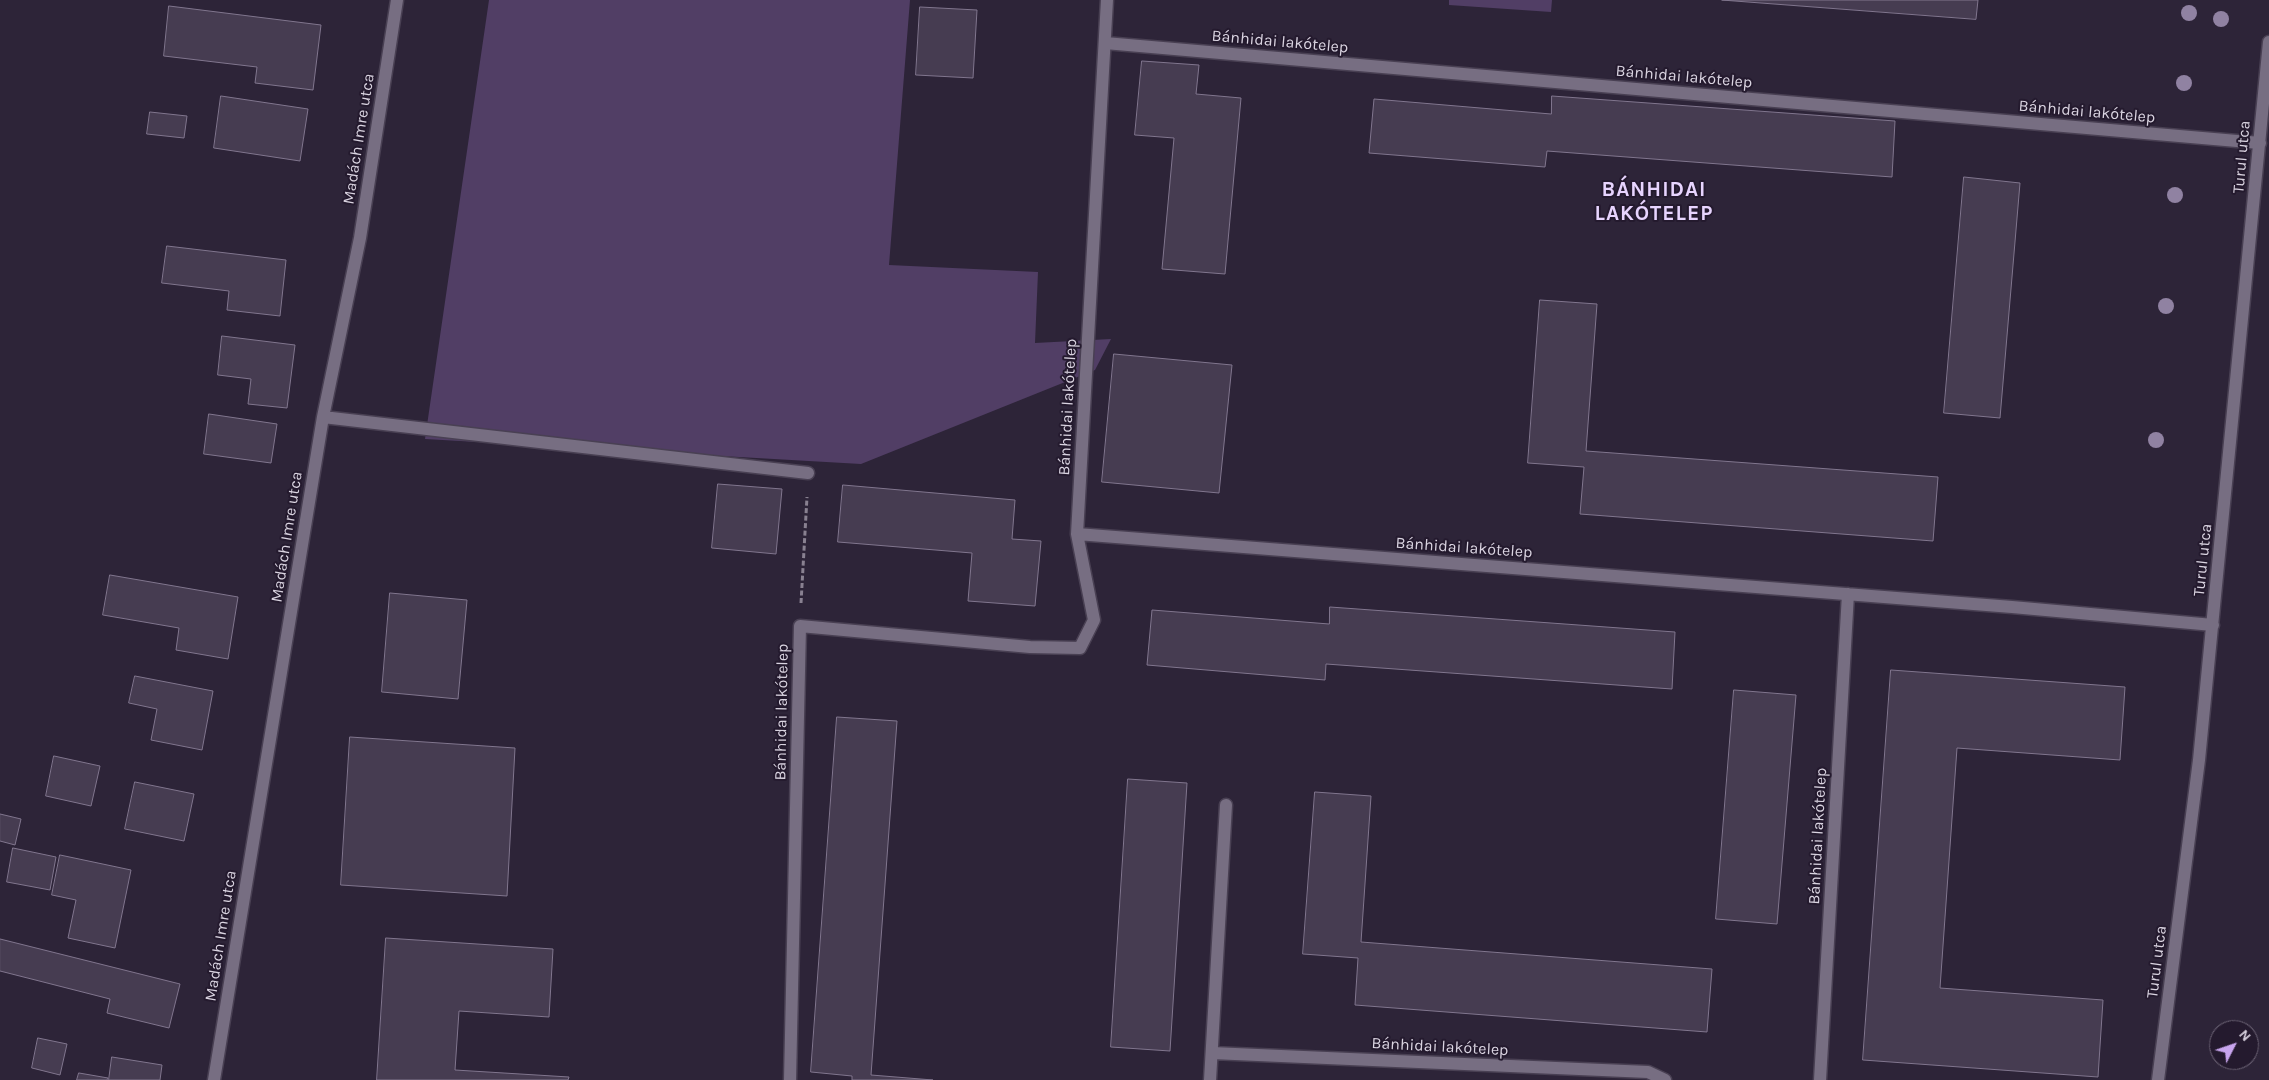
<!DOCTYPE html>
<html>
<head>
<meta charset="utf-8">
<style>
	body { margin:0 }
	#map { position:relative; width:2269px; height:1080px; overflow:hidden; background:#2d2438; font-family:Karla,sans-serif }
	canvas { display:block }
	.north { position:absolute; left:2209px; top:1020px; width:50px; height:50px; box-sizing:border-box; background:#241a2e; border:1px solid #6d6476; border-radius:50%; rotate:49deg; font-size:14px; font-weight:700; line-height:20px; text-align:center; color:#dad4e1 }
	.north::after { content:''; display:block; margin:auto; width:18px; height:22px; background:#c8a5ee; clip-path:polygon(50% 0,100% 100%,50% 72%,0 100%) }
</style>
</head>
<body>
<div id="map">
<canvas width="2269" height="1080"></canvas>
<div class="north">N</div>
</div>
<script>
const ctx = document.querySelector('canvas').getContext('2d');
ctx.lineJoin = 'round';
function fill(path, color) {
  ctx.fillStyle = color;
  ctx.fill(path, 'evenodd');
}
function trace(path, color, width, dash) {
  ctx.strokeStyle = color;
  ctx.lineWidth = width;
  ctx.lineCap = dash ? 'butt' : 'round';
  ctx.setLineDash(dash || []);
  ctx.stroke(path);
}
function write(font, color, halo, rows, align = 'center') {
  ctx.font = font + ' Karla,sans-serif';
  ctx.lineWidth = 4;
  ctx.setLineDash([]);
  ctx.textBaseline = 'middle';
  ctx.strokeStyle = halo;
  ctx.fillStyle = color;
  for (const [text, x, y, turn = 0] of rows) {
    ctx.save();
    ctx.translate(x, y);
    ctx.rotate((+turn || 0) * Math.PI / 180);
    ctx.textAlign = isNaN(turn) ? turn : align;
    if (halo) ctx.strokeText(text, 0, 0);
    ctx.fillText(text, 0, 0);
    ctx.restore();
  }
}
fill(new Path2D(`
	M489,0h421l-21,265 149,7 -3,71 76,-4 -16,31 -234,94 -436,-25z
	M1449,0h103l-1,12 -102,-7z`), '#513e65');
const building = new Path2D(`
	M1722,0h256l-2,19z
	M169,6l152,19 -8,65 -58,-7 2,-16 -93,-11z
	M920,7l57,3 -4,68 -57,-3z
	M1142,61l57,4 -3,29 45,4 -16,176 -63,-5 12,-131 -39,-3z
	M221,96l87,13 -8,52 -86,-13z
	M1552,96l343,25 -3,56 -345,-26 -2,16 -176,-14 5,-54 177,15z
	M150,112l37,4 -3,22 -37,-4z
	M1964,177l56,6 -20,235 -56,-5z
	M167,246l119,14 -6,56 -53,-6 2,-19 -67,-8z
	M1540,300l57,4 -11,147 352,26 -5,64 -353,-27 4,-47 -56,-4z
	M222,336l73,9 -8,63 -39,-4 3,-25 -33,-4z
	M1114,354l118,11 -13,128 -117,-11z
	M209,414l68,10 -6,39 -67,-9z
	M718,484l64,5 -6,65 -64,-6z
	M843,485l172,15 -3,39 29,2 -6,65 -67,-5 4,-48 -134,-11z
	M110,575l128,22 -10,62 -52,-9 3,-22 -76,-13z
	M390,593l77,7 -9,99 -76,-7z
	M1330,607l345,25 -3,57 -346,-25 -1,16 -178,-15 5,-55 177,14z
	M1891,670l234,17 -5,73 -163,-12 -17,240 163,12 -5,77 -235,-17z
	M135,676l78,15 -11,59 -51,-10 6,-31 -28,-6z
	M1734,690l62,5 -19,229 -61,-5z
	M837,717l60,4 -26,354 62,5h-81v-4l-41,-4z
	M350,737l165,11 -8,148 -166,-11z
	M54,756l46,10 -9,40 -45,-10z
	M1128,779l59,4 -17,268 -59,-4z
	M135,782l59,12 -10,47 -59,-12z
	M1315,792l56,4 -10,146 351,27 -5,63 -352,-27 3,-47 -55,-4z
	M0,814l21,5 -6,26 -15,-4z
	M13,848l43,9 -6,33 -43,-8z
	M60,855l71,15 -16,78 -47,-10 8,-38 -24,-5z
	M386,938l167,11 -4,68 -90,-6 -4,59 114,7 -1,3h-191z
	M0,939l180,45 -11,44 -62,-15 3,-14 -110,-28z
	M38,1038l29,6 -7,31 -28,-7z
	M112,1057l50,8 -2,15h-51z
	M79,1073l29,5 -1,2h-30z`);
fill(building, '#463c51');
trace(building, '#81768e', 1);
const minor = new Path2D(`
	M1105,43l1155,100
	M323,417l485,56
	M1077,534l935,73 201,18
	M1212,1053l436,19 17,8
	M214,1080l109,-663 37,-179 37,-238
	M790,1080l10,-454 230,21 50,1 14,-28 -17,-86 30,-534
	M1210,1080l16,-275
	M1820,1080l28,-486
	M2158,1080l41,-320 70,-718`);
trace(minor, '#494053', 15);
trace(new Path2D(`
	M801,603l6,-106`), '#898191', 3, [5, 2.5]);
trace(minor, '#776e82', 12);
ctx.fillStyle = '#9082a2';
for (const [x, y] of [
	[2189,13],
	[2221,19],
	[2184,83],
	[2175,195],
	[2166,306],
	[2156,440]
]) {
  ctx.beginPath();
  ctx.arc(x, y, 8, 0, 2 * Math.PI);
  ctx.fill();
}
write('16px', '#dad4e1', '#241a2e', [
	["Bánhidai lakótelep",1280,42,5],
	["Bánhidai lakótelep",1684,77,5],
	["Bánhidai lakótelep",2087,112,5],
	["Madách Imre utca",359,139,-81],
	["Turul utca",2242,157,-85],
	["Bánhidai lakótelep",1068,407,-87],
	["Madách Imre utca",287,537,-81],
	["Bánhidai lakótelep",1464,548,4],
	["Turul utca",2203,560,-84],
	["Bánhidai lakótelep",782,712,-89],
	["Bánhidai lakótelep",1818,836,-87],
	["Madách Imre utca",221,936,-81],
	["Turul utca",2157,962,-83],
	["Bánhidai lakótelep",1440,1047,3]
]);
ctx.letterSpacing = '1px';
write('bold 21px', '#e7d4fe', '#241a2e', [
	["BÁNHIDAI",1654,190],
	["LAKÓTELEP",1654,214]
]);
ctx.letterSpacing = '0px';
</script>
</body>
</html>
